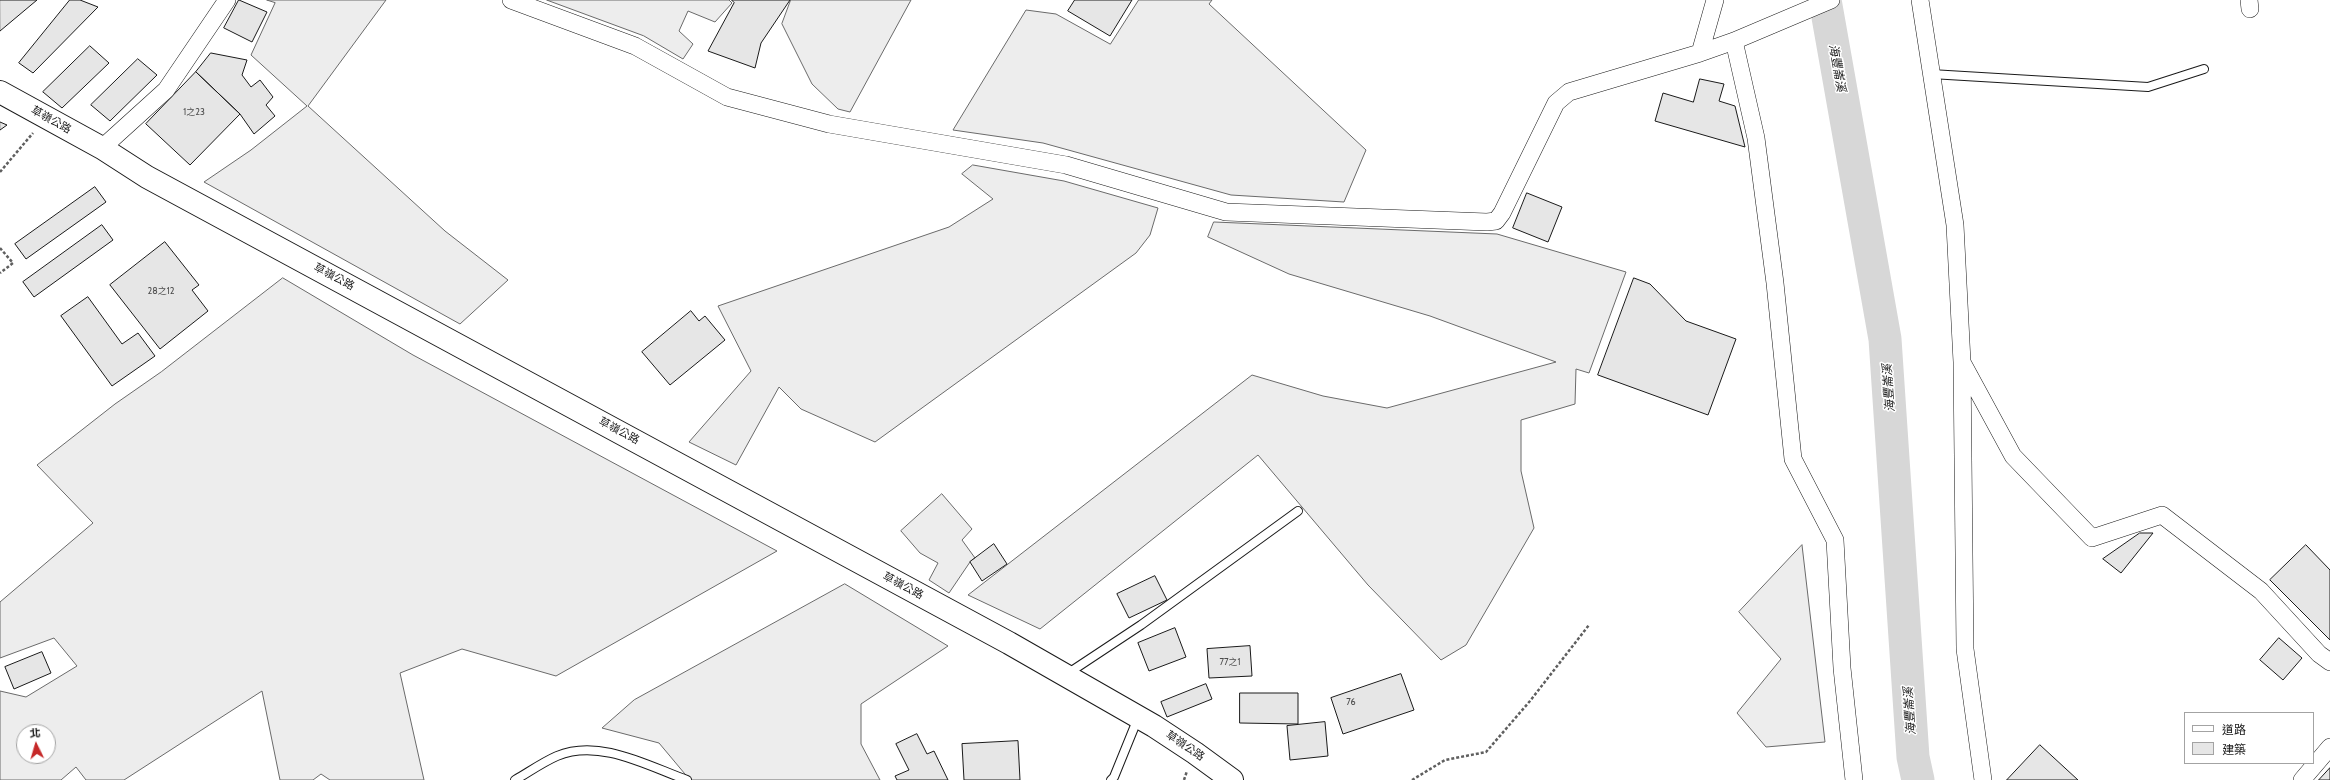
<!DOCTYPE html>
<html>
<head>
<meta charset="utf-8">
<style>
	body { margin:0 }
	#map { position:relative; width:2330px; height:780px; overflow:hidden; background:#fff; font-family:Cabin,"Noto Sans TC",sans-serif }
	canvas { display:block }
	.legend { position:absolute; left:2184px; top:712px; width:130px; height:52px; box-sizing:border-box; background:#fff; border:1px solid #a3a3a3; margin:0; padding:5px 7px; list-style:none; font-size:12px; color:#1a1a1a }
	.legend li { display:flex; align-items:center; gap:8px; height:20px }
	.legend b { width:20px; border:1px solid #a3a3a3 }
	.north { position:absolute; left:16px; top:724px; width:40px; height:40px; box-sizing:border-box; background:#fff; border:1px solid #a3a3a3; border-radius:50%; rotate:355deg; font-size:11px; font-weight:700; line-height:16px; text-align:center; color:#1a1a1a }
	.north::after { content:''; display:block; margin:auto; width:14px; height:18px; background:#c62828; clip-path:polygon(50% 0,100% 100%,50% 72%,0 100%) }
</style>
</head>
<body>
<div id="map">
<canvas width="2330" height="780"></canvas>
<ul class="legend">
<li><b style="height:5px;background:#fff"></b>道路</li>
<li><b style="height:11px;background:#e6e6e6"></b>建築</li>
</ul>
<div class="north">北</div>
</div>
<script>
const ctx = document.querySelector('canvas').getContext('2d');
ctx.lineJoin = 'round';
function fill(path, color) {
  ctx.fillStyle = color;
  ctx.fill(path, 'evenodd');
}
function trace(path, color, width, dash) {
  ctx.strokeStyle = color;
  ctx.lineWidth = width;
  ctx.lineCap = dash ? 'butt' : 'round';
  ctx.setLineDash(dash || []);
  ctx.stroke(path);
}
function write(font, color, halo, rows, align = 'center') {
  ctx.font = font + ' Cabin,"Noto Sans TC",sans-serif';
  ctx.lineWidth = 3;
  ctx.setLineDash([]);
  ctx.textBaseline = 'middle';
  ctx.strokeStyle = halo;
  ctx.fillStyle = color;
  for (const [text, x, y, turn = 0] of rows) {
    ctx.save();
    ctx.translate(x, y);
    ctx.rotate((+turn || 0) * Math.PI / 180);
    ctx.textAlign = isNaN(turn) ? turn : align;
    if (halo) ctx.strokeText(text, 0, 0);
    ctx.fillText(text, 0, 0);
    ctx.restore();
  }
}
const built = new Path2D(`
	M267,0h119l-78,106 137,125 63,49 -48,44 -256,-142 47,-32 56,-44 -56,-51 24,-52z
	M547,0h182l3,3 -17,19 -27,-11 -9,20 14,13 -10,15 -39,-23z
	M791,0h120l-61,112 -12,-3 -26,-25 -30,-60z
	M1139,0h73l-3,4 157,146 -22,52 -113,-7 -188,-52 -90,-13 73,-120 30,4 54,30z
	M973,165l91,16 94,27 -8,27 -14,18 -261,189 -74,-33 -22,-22 -43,78 -47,-23 62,-71 -33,-65 231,-79 44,-28 -31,-25z
	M1214,222l283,12 129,38 -37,101 -13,-4 -1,35 -54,16v51l13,57 -68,117 -25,15 -73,-75 -110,-130 -218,174 -72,-34 284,-220 71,21 64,12 169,-46 -126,-46 -141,-42 -81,-37z
	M283,278l130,77 364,196 -221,125 -94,-27 -62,24 24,107h-94l-9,-6 -8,6h-33l-18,-89 -138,89h-38l-10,-13 -15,13h-61v-89l26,6 51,-31 -23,-28 -54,20v-56l93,-79 -56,-58 78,-61 46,-32zM24,732h24v24h-24z
	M942,494l30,35 -10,11 13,18 -5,4 -21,31 -20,-13 9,-17 -18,-10 -19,-22z
	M1802,545l23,197 -59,5 -29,-34 44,-54 -42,-47z
	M845,584l103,62 -87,58v40l19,36h-190l-31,-37 -57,-15 32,-28z`);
fill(built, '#ededed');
trace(built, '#6a6a6a', 1);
trace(new Path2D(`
	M1825,0l60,339 28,418 5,23`), '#d7d7d7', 33);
const building = new Path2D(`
	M0,0h37l-37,31z
	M70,0h10l18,7 -65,66 -14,-10z
	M239,0l28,12 -15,30 -28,-14z
	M732,0h58l-29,43 -6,25 -47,-17 26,-48z
	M1075,0h57l-22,36 -42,-25z
	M90,46l19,17 -47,45 -19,-16z
	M211,53l36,7 -5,15 9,12 9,-7 13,17 -7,8 9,11 -21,18 -14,-20 -44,-42z
	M138,59l19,16 -47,46 -19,-16z
	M196,72l44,42 -50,51 -44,-41z
	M1700,79l24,5 -5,17 16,5 10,41 -90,-26 8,-28 30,9z
	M0,122l7,3 -7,5z
	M95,187l11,15 -80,57 -11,-15z
	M1527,193l35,14 -14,35 -35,-14z
	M102,225l11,15 -79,57 -11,-15z
	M165,242l34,43 -7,5 16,21 -48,38 -50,-64z
	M1634,278l16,6 36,37 50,18 -28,76 -110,-40z
	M88,297l34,47 16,-11 17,23 -43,30 -51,-70z
	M691,311l8,10 6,-5 20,24 -55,45 -28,-33z
	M2140,533h13l-32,40 -18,-14z
	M994,544l13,20 -25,17 -12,-19z
	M2306,545l24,25v70l-60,-60z
	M1155,576l12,24 -38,18 -12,-24z
	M1175,628l11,29 -37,14 -11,-28z
	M2279,638l23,20 -19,22 -23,-20z
	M1250,646l2,30 -43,2 -2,-29z
	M42,652l9,21 -37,16 -9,-22z
	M1401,674l13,36 -71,24 -12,-36z
	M1206,684l6,15 -45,18 -6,-15z
	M1240,693h58v31l-58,-1z
	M1325,722l3,34 -38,4 -3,-34z
	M917,734l10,20 7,-3 14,29h-51l-2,-4 14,-6 -13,-26z
	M1018,741l2,39h-56l-2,-36z
	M2040,745l38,35h-71z
	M2330,768v12h-11z`);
fill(building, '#e6e6e6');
trace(building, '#1a1a1a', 1);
const lane = new Path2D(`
	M1931,74l217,13 56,-18
	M1067,674l74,-49 157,-114
	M515,780c14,-8 28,-18 42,-24 42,-18 91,10 130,24
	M1111,780l3,-3 24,-59`);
const street = new Path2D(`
	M511,0l124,46 92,51 102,27 237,41 160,47 261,10 9,-1 6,-8 54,-110 13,-11 131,-39 34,-12 97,-41
	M1920,0l35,225 7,137 3,287 18,131
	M2249,0l1,9
	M1734,41l22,97 19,145 18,176 42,81 7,128 12,112
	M1700,53l15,-53
	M102,148l64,-58 61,-90
	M1963,364l50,92 79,82 70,-23 99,76 58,63 11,8
	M2302,780l28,-33`);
const secondary = new Path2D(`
	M0,92l102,56 45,29 862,466 145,83 41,27 37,27`);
trace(lane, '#1a1a1a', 10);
trace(street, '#1a1a1a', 18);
trace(secondary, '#1a1a1a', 24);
trace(new Path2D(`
	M0,172l33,-39
	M0,248l13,15 -13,10
	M1184,780l3,-9
	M1412,780l33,-20 41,-8 44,-51 59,-76`), '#5f5f5f', 2.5, [3, 2]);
trace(lane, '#fff', 8);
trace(street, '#fff', 17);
trace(secondary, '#fff', 22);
write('9px', '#4d4d4d', null, [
	["1之23",194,112],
	["28之12",161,291],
	["77之1",1230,662],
	["76",1351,702]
]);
write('11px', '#1a1a1a', '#fff', [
	["草嶺公路",51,120,29],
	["草嶺公路",334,277,28],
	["草嶺公路",619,431,28],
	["草嶺公路",903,586,28],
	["草嶺公路",1185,746,34]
]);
write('italic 12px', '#1a1a1a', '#fff', [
	["海豐崙溪",1837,68,80],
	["海豐崙溪",1889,388,-94],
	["海豐崙溪",1910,711,-94]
]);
</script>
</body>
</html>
